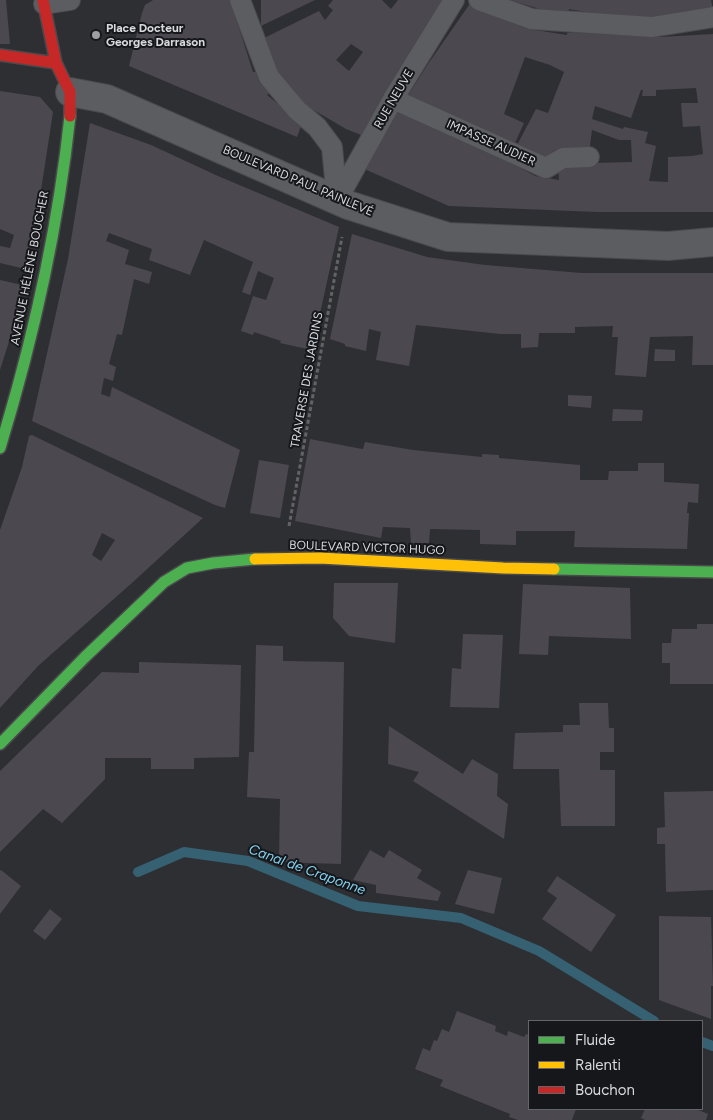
<!DOCTYPE html>
<html>
<head>
<meta charset="utf-8">
<style>
	body { margin:0 }
	#map { position:relative; width:713px; height:1120px; overflow:hidden; background:#2e2f33; font-family:Figtree,sans-serif }
	canvas { display:block }
	.legend { position:absolute; left:528px; top:1020px; width:175px; height:90px; box-sizing:border-box; background:#16171a; border:1px solid #646568; margin:0; padding:6px 9px; list-style:none; font-size:15px; color:#d8d9dd }
	.legend li { display:flex; align-items:center; gap:10px; height:25px }
	.legend b { width:25px; border:1px solid #646568 }
</style>
</head>
<body>
<div id="map">
<canvas width="713" height="1120"></canvas>
<ul class="legend">
<li><b style="height:6px;background:#4caf50"></b>Fluide</li>
<li><b style="height:6px;background:#ffc107"></b>Ralenti</li>
<li><b style="height:6px;background:#c62828"></b>Bouchon</li>
</ul>
</div>
<script>
const ctx = document.querySelector('canvas').getContext('2d');
ctx.lineJoin = 'round';
function trace(path, color, width, dash) {
  ctx.strokeStyle = color;
  ctx.lineWidth = width;
  ctx.lineCap = dash ? 'butt' : 'round';
  ctx.setLineDash(dash || []);
  ctx.stroke(path);
}
function fill(path, color) {
  ctx.fillStyle = color;
  ctx.fill(path, 'evenodd');
}
function write(font, color, halo, rows, align = 'center') {
  ctx.font = font + ' Figtree,sans-serif';
  ctx.lineWidth = 4;
  ctx.setLineDash([]);
  ctx.textBaseline = 'middle';
  ctx.strokeStyle = halo;
  ctx.fillStyle = color;
  for (const [text, x, y, turn = 0] of rows) {
    ctx.save();
    ctx.translate(x, y);
    ctx.rotate((+turn || 0) * Math.PI / 180);
    ctx.textAlign = isNaN(turn) ? turn : align;
    if (halo) ctx.strokeText(text, 0, 0);
    ctx.fillText(text, 0, 0);
    ctx.restore();
  }
}
trace(new Path2D(`
	M138,872l46,-20 64,9 110,45 103,12 78,33 115,70
	M702,1042l11,4`), '#366172', 10);
fill(new Path2D(`
	M0,0h6l4,44h-10z
	M153,0h77l23,72h3l3,10 11,10 -3,3 15,12 21,14 -6,16 -168,-71 13,-53 3,-8z
	M261,0h54l-54,26z
	M333,0h49l9,9 7,-9h49l-86,135 -15,-6 -56,-33 -30,-56 59,-29 6,9 8,-10 -5,-4zM351,44l12,8 -14,19 -13,-11z
	M510,0h201l2,10 -40,9 -58,-2 -46,-8 -2,6 -21,-4z
	M469,5l20,5 46,20 32,5v-2l15,-2 78,6 53,-3v178h-115l-149,-6 -87,-38 36,-59 35,13 102,54 24,4 -1,-16 74,-2 -1,-22h-12l-27,-10 -3,23 -35,-3 -6,11 -32,-14 20,-38 12,4 16,-41 -14,-7 -25,-8 -21,57 20,9 -9,20 -108,-46 21,-33zM696,88l2,15h-17l2,24 17,-1 3,28 -11,2 -24,1v25l-19,-1 7,-35 -11,-3 3,-11 -24,-5 -1,2 -31,-10 3,-13 36,12 10,-28h2l-1,6h14v-6z
	M0,91l40,6 13,15 -15,98 -13,59 -25,-6v-17l10,2 4,-13 -14,-6z
	M90,123l61,22 67,31 121,51 -27,123 -32,-7 1,-2 -27,-9 -1,3 -12,-4 12,-35 13,4 8,-22 -16,-7 -8,24 -8,-3 11,-30 -49,-22 -14,35 -41,-15 3,-11 -43,-16 -3,8 23,9 -4,14 27,8 -3,12 -15,-5 -12,56 -5,-1 -8,30 7,3 -3,14 -9,-3 -3,16 9,3 2,-10 128,63 -15,58 -10,-3 -183,-84 36,-162z
	M352,234l75,23 58,8 97,8h131v92h-21l1,-29 -43,1 -4,40 -31,-2 3,-38h-6l1,-11 -38,1v6h-36l-1,14 -17,1v-14h-21l-84,-9 -7,41 -33,-6 5,-28 -12,-3 -3,22 -21,-5v-2l-15,-5z
	M0,280l22,5 -4,28 -18,57z
	M655,349l20,1v11h-21z
	M568,395l24,1 -1,12 -23,-2z
	M613,409l30,1 -1,11h-30z
	M32,435l171,83 -70,64 -95,84 -38,42v-178l22,-63 7,-31zM102,533l13,7 -14,21 -9,-6z
	M310,439l52,10h1l2,-7 48,8 69,7v-3l17,1v3l81,7v15h28l1,-9h29v-8h26v19l35,2 -1,19 -10,-1 -1,11h2l-2,36 -113,-2 1,-16h-59v14l-36,-1v-14l-50,-1 -1,14h-18l-1,-15 -27,-1 -2,11 -86,-17z
	M259,460l30,5 -9,53 -30,-5z
	M334,583h64l-3,60 -46,-7 -16,-18z
	M523,584l107,4 1,51 -82,-3 -1,19 -29,-1z
	M697,624h16v60h-43v-21h-8v-20h9l1,-14h25z
	M463,634l40,1 -4,73 -49,-1 2,-39 9,1z
	M256,645l27,1v15l61,1 -3,202 -62,-2 1,-63 -33,-2 2,-45h5z
	M139,662l102,3 -2,92 -45,1v11h-43v-11h-46v21l-43,44 -19,-14 -43,43v-81l102,-99 37,1z
	M579,703h29l1,25h5v24h-14v18h15v56h-54l-2,-57h-46l2,-36 48,-1v-7h17z
	M389,726l74,48 9,-15 26,15 -1,22 11,8 -4,35 -91,-58 6,-9 -31,-8z
	M713,791v99l-47,2 -1,-48h-8v-16l8,-1 -1,-35z
	M370,850l14,8 5,-8 33,20 -5,8 24,14 -3,9 -62,-8v-8l-23,-5z
	M1,870l20,16 -21,28v-43z
	M468,870l34,8 -8,36 -39,-10z
	M557,876l59,39 -25,37 -49,-33 15,-21 -10,-7z
	M50,909l12,10 -17,21 -12,-9z
	M659,916l52,1 2,69h-2v33l-52,-19z
	M457,1011l39,15 -1,5 12,5 1,-5 16,6 2,-3 3,1v74h47l-4,11h-54l-9,-3 1,-3 -70,-28 3,-6 -28,-11 8,-21 7,3 4,-11 3,1 5,-12 7,3z
	M645,1109h51l12,5 -2,6h-61l-4,-2z`), '#4c4850');
const lane = new Path2D(`
	M240,0l29,77 28,33 20,17 15,20 5,53
	M479,0l53,19 120,8 61,-10
	M44,4l26,-4
	M393,99l153,69 17,-10 26,-1
	M337,200l56,-101 61,-99`);
const street = new Path2D(`
	M70,92l37,7 241,106 100,32 220,9 45,-4`);
const fast = new Path2D(`
	M0,448c33,-108 58,-219 70,-332
	M554,569l159,3
	M0,744l85,-87 79,-75 23,-14 26,-5 42,-4`);
const slow = new Path2D(`
	M255,559l65,-1 183,10 51,1`);
const jam = new Path2D(`
	M43,0l13,63 14,29v24
	M0,55l56,8`);
trace(lane, '#4a4a4d', 22);
trace(street, '#4a4a4d', 30);
trace(fast, '#4a4a4d', 14);
trace(slow, '#4a4a4d', 14);
trace(jam, '#4a4a4d', 14);
trace(new Path2D(`
	M289,526l53,-289`), '#626365', 3, [4, 2.5]);
trace(lane, '#5c5d60', 20);
trace(street, '#5c5d60', 28);
trace(fast, '#4caf50', 11);
trace(slow, '#ffc107', 11);
trace(jam, '#c62828', 11);
for (const [x, y, r, color] of [
	[96,35,5,"#9c9ea2"]
]) {
  const dot = new Path2D();
  dot.arc(x, y, r, 0, 2 * Math.PI);
  ctx.fillStyle = color;
  ctx.fill(dot);
  trace(dot, '#16171a', 2);
}
write('bold 12px', '#d8d9dd', '#16171a', [
	["Place Docteur",106,28],
	["Georges Darrason",106,42]
], 'left');
write('12px', '#d8d9dd', '#16171a', [
	["RUE NEUVE",394,99,-60],
	["IMPASSE AUDIER",491,143,24],
	["BOULEVARD PAUL PAINLEVÉ",298,181,23],
	["AVENUE HÉLÈNE BOUCHER",30,268,-79],
	["TRAVERSE DES JARDINS",307,380,-80],
	["BOULEVARD VICTOR HUGO",367,548,2]
]);
write('italic 14px', '#84d3f2', '#16171a', [
	["Canal de Craponne",307,870,20]
]);
</script>
</body>
</html>
